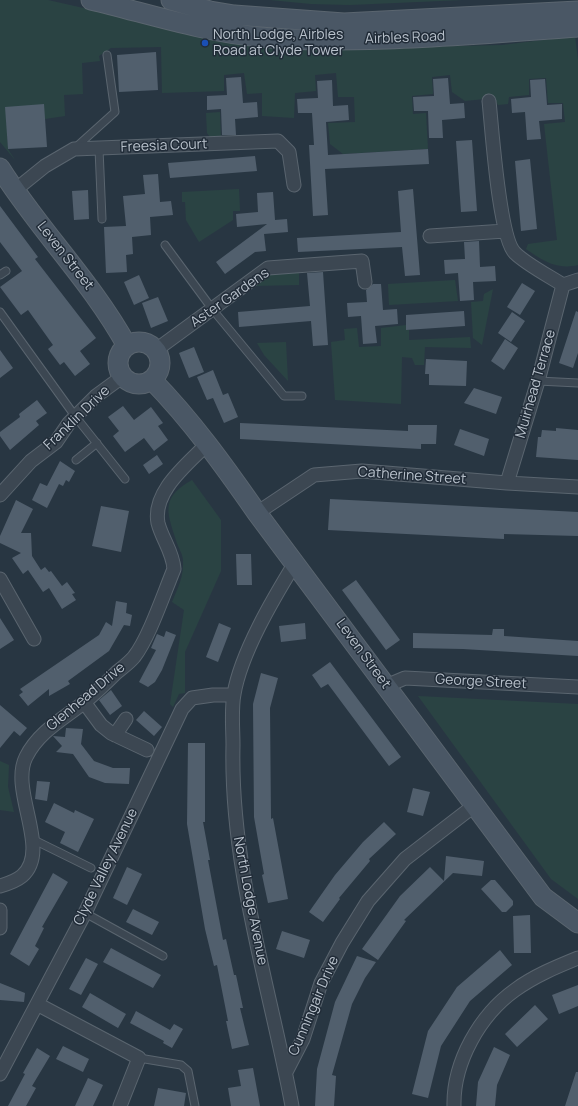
<!DOCTYPE html>
<html>
<head>
<meta charset="utf-8">
<style>
	body { margin:0 }
	canvas { display:block; background:#283642 }
</style>
</head>
<body>
<canvas width="578" height="1106"></canvas>
<script>
const ctx = document.querySelector('canvas').getContext('2d');
ctx.lineJoin = 'round';
function fill(path, color) {
  ctx.fillStyle = color;
  ctx.fill(path, 'evenodd');
}
function trace(path, color, width, dash) {
  ctx.strokeStyle = color;
  ctx.lineWidth = width;
  ctx.lineCap = dash ? 'butt' : 'round';
  ctx.setLineDash(dash || []);
  ctx.stroke(path);
}
function write(font, color, halo, rows, align = 'center') {
  ctx.font = font + ' Manrope,sans-serif';
  ctx.lineWidth = 3;
  ctx.setLineDash([]);
  ctx.textBaseline = 'middle';
  ctx.strokeStyle = halo;
  ctx.fillStyle = color;
  for (const [text, x, y, turn = 0] of rows) {
    ctx.save();
    ctx.translate(x, y);
    ctx.rotate((+turn || 0) * Math.PI / 180);
    ctx.textAlign = isNaN(turn) ? turn : align;
    if (halo) ctx.strokeText(text, 0, 0);
    ctx.fillText(text, 0, 0);
    ctx.restore();
  }
}
fill(new Path2D(`
	M0,0h48l172,39 105,10 177,-4 73,-9 3,24v205c-21,5 -35,-4 -52,-16l2,-5 29,-4 -13,-116 21,-2 -2,-19h-15l-2,-25 -17,1v16l-20,2 -1,7 -10,1 -4,-7 -29,3 -13,-9 -2,-17 -18,2 1,17 -21,2 1,18 13,-1 2,36 -85,5 -13,-10 -2,-21 27,-1 -1,-25h-16l-2,-24 -21,2 1,16 -21,2 -1,25 -32,-2v-23l-15,1 -3,-21 -20,2v16l-62,2 -1,-46 -50,1 -12,8 1,5 -18,2 1,31 -19,1 1,21 -20,3 -39,-12 2,42 7,11 -15,-18z
	M270,0h193l-113,5 -39,-1z
	M220,112l1,25h-11l-3,-4 -1,-20z
	M239,189l1,22h-7v9l-34,22 -13,-22 -1,-18h-3v-10z
	M299,268v17l-46,1 17,-16z
	M455,280l3,21 -69,4 -1,-21z
	M493,289l-11,56 -9,-7 -2,-36 12,-1 1,-7z
	M406,325v5h3v10l61,-3 1,11 -46,-1 -1,18h-9l-3,-7 -10,-1 -1,47 -66,-4 -4,-58 14,-2 -1,-11 13,-1 2,19 22,-1v-18z
	M286,342l2,39 -24,-26 -7,-12z
	M192,480l29,40v51l-36,81v41l-6,1 -6,13 -3,-3 14,-94 -12,-8c6,-14 12,-26 11,-42 0,-4 -3,-10 -5,-14 -10,-32 -20,-47 14,-66z
	M418,696l160,8v195l-27,-20z
	M0,761l9,4 -1,22 6,25 -14,-2z`), '#2a4343');
fill(new Path2D(`
	M156,52l2,38 -39,2 -2,-37z
	M241,77l2,26 14,-1 1,15 -23,2 1,16h-14l-1,-26 -14,1v-14l20,-1 -1,-17z
	M448,78l2,26 14,-1 1,15 -23,2 1,18h-14l-1,-27h-14l-1,-14 21,-1 -1,-17z
	M545,79l2,26 15,-1v15l-23,2 2,18 -14,1 -2,-28 -13,1 -1,-14 20,-2 -1,-17z
	M332,80l1,26 15,-1 1,15 -23,2 2,33 100,-6 1,15 -104,5 3,46 -15,1 -4,-71h5l-2,-32h-14l-1,-14 21,-1 -1,-17z
	M44,104l3,43 -39,2 -3,-42z
	M472,140l5,71 -16,1 -5,-71z
	M255,156l2,15 -87,7 -2,-15z
	M530,159l7,70 -16,2 -6,-70z
	M158,174l2,28 11,-1 2,14 -23,2 1,18 -19,2 1,17 -7,1 1,17 -21,1 -2,-46 22,-1 -3,-30 22,-2 -2,-19z
	M413,189l7,86 -15,1 -3,-29 -104,5 -1,-14 104,-6 -3,-41z
	M88,190l1,29 -15,1 -2,-29z
	M273,192l2,28 12,-1 1,13 -24,2 2,17 -11,1 -30,22 -9,-12 51,-38 -30,3 -1,-13 22,-2 -1,-19z
	M0,206l38,51 -3,2 61,79 -16,13 10,13 -15,12 -11,-14 -4,3 -12,-16 5,-4 -25,-35 -7,5 -21,-28 22,-16 -22,-29z
	M479,241l1,26 15,-1 1,15 -23,1 1,18 -14,1 -2,-28 -13,1 -1,-14 21,-1 -1,-17z
	M323,272l5,73 -15,1 -2,-25 -72,6 -1,-15 72,-6 -3,-33z
	M139,275l10,23 -15,7 -10,-23z
	M522,283l13,8 -15,24 -13,-8z
	M373,284h8l2,26 14,-1 1,15 -23,2 2,17 -14,1 -2,-28 -13,1 -1,-14 20,-1 -1,-12z
	M158,297l10,24 -17,7 -9,-25z
	M464,311l1,15 -59,4v-15z
	M576,311l2,1v41l-5,15 -14,-5z
	M512,312l13,9 -14,21 -13,-9z
	M505,339l13,9 -14,22 -13,-9z
	M194,347l10,25 -15,6 -10,-25z
	M0,350l13,18 -13,10z
	M426,359l41,2 -1,25 -37,-1v-11h-4z
	M213,370l10,25 5,-2 10,24 -14,6 -11,-25 -6,2 -10,-23z
	M474,388l28,9 -6,17 -32,-11z
	M37,400l10,13 -11,8 3,4 -29,25 -10,-14v-4l20,-15 -1,-3z
	M123,406l11,14 17,-13 12,16 -5,3 10,14 -14,11 -10,-13 -19,14 -12,-16 6,-5 -11,-14z
	M240,423l168,8v-6h29l-1,19h-15v5l-181,-10z
	M556,428l22,2v30l-42,-3 2,-20h3l1,-7 14,1z
	M460,429l29,10 -5,17 -30,-11z
	M157,455l6,9 -14,10 -6,-9z
	M60,461l15,10 -6,11 -3,-2 -3,6 -4,-2 -12,24 -15,-8 8,-17 7,3z
	M330,499l248,13v24l-74,-2v5l-176,-9z
	M16,500l17,9 -12,24h10l1,23 9,14 4,-3 4,5 2,-1 11,15 5,-4 8,11 -3,1 4,6 -14,9 -13,-21 -6,4 -15,-22 -5,4 -11,-16 9,-5 -21,-10v-7z
	M101,506l28,5 -8,41 -29,-6z
	M236,554h15l1,31h-15z
	M356,580l44,60 -14,10 -44,-60z
	M116,601l11,2 -1,10 6,2 -2,11 -6,-1 -15,26 -41,30 2,3 -21,12v-7l-21,17 -9,-11 4,-3 -3,-3 79,-54 7,-13 6,4z
	M0,618l14,22 -14,9z
	M219,623l12,5 -13,34 -12,-5z
	M305,623l1,16 -25,3 -2,-16z
	M493,629h11v7l74,5v15l-115,-7 -50,-1v-15l79,2z
	M166,631l10,4 -14,35 -7,12 -7,5 -9,-5 17,-32 -5,-2 6,-14 7,3z
	M330,662l71,95 -12,9 -61,-82 -7,4 -9,-13z
	M261,673l17,5 -8,30 1,111 2,-1 15,81 -20,4 -6,-28 2,-1 -10,-57 -1,-113z
	M111,690l11,16 -12,9 -11,-15z
	M0,705l27,23 -7,8 -6,-5 -14,17z
	M144,711l18,16 -8,9 -18,-16z
	M66,728l17,1 -2,15 13,17 19,7h17l-1,16 -24,-1 -16,-6 -16,-23 -17,-2 6,-6 -9,-10 12,1z
	M188,743h17v79h-2l7,38h-2l15,80 3,-1 8,36h2l7,33h-3l9,37 -17,4 -6,-28h2l-11,-56 -3,1 -9,-37 -18,-105z
	M37,781l13,1 -3,19 -12,-2z
	M413,788l17,4 -7,24 -16,-4z
	M54,803l20,10 1,-3 19,9 -16,33 -18,-9 5,-11 -20,-10z
	M384,822l12,12 -27,25 1,2 -31,37 1,1 -17,23 -14,-10 26,-37 28,-33z
	M446,856l38,5 -2,15 -29,-3 -49,47 2,1 -28,39 -16,-11 38,-53 30,-29 14,14z
	M127,867l15,7 -15,31 -14,-7z
	M53,873l15,9 -26,45 2,1 -9,18 4,3 -10,17 -19,-12z
	M491,880h4l18,21v4l-7,7h-4l-21,-23z
	M133,909l26,13 -7,13 -26,-13z
	M530,915l1,38h-17l-1,-37z
	M282,931l28,9 -6,18 -28,-9z
	M111,948l50,27 -8,13 -50,-26z
	M500,950l12,15 -42,36 -29,45 -13,52 -16,-4 16,-63 29,-44z
	M357,956l19,6 -11,16 -13,26 -20,71 4,1 -2,30h-19l2,-37 18,-67z
	M86,958l12,6 -17,31 -12,-6z
	M0,983l25,10 -1,9 -24,-2z
	M578,985v21l-19,8 -7,-19z
	M90,993l36,21 -8,14 -36,-21z
	M535,1005l13,14 -31,28 -12,-13z
	M136,1011l34,19 4,-6 9,5 -11,19 -9,-5 1,-2 -34,-18z
	M63,1046l26,13 -6,13 -27,-13z
	M494,1047l16,8 -13,30 -2,21h-19l2,-24z
	M37,1048l13,8 -18,30 4,2 -10,18h-18l17,-32 -2,-1z
	M253,1068l7,38h-29l-3,-18 13,-2 -3,-16z
	M576,1072h2v34h-13z
	M88,1078l15,7 -10,21h-18z
	M158,1088l28,5 -2,13h-30z`), '#515f6d');
const lane = new Path2D(`
	M75,148l40,-36 -8,-57
	M99,149l3,70
	M165,245l48,65 71,86h18
	M0,275l6,-4
	M0,312l75,104 50,63
	M538,381l40,2
	M76,460l21,-17
	M32,839l59,29
	M85,913l78,43
	M139,1058l42,7 7,6 7,35`);
const street = new Path2D(`
	M489,101c3,27 10,137 26,152 11,11 34,23 48,32
	M14,191l31,-25 29,-17 204,-8 11,11 5,33
	M430,236l75,-5
	M563,285l15,-5
	M156,350l112,-82 94,-7 3,21
	M507,483l31,-102 25,-96
	M0,495l31,-34 25,-19 13,-19 27,-27 26,-19
	M257,513l57,-38 48,-4 145,12 71,4
	M0,579l34,60
	M386,686l19,-8 173,9
	M84,702l17,23 10,8 36,17
	M115,735l11,-16
	M0,886c7,-2 16,-5 22,-10 30,-26 -13,-85 4,-119 12,-24 35,-37 56,-53 12,-9 23,-20 34,-31 6,-5 13,-10 18,-16 15,-19 30,-64 40,-88 -1,-17 -12,-30 -16,-46 -6,-32 30,-59 49,-79
	M0,910v18
	M37,1004l102,54 -19,48
	M286,1072l17,-33 18,-56 21,-40 26,-42 37,-42 70,-54
	M0,1074l85,-161 97,-204 10,-11 21,-3h21
	M292,1106c-22,-119 -62,-238 -59,-361 0,-16 -2,-35 1,-51 7,-41 39,-95 61,-131
	M454,1106c-1,-44 26,-91 61,-116 19,-14 41,-23 63,-32`);
const secondary = new Path2D(`
	M91,0c55,13 112,32 169,37 42,4 85,3 127,2 64,-2 127,-7 191,-12
	M171,0l39,11 24,4 110,8 234,-12
	M0,168c39,62 92,114 127,178
	M118 363a21 21 0 1 1 42 0a21 21 0 1 1-42 0Z
	M152,380c40,41 73,87 105,133l286,384 35,26`);
trace(lane, '#5a656f', 9);
trace(street, '#5a656f', 15);
trace(secondary, '#5a656f', 21);
trace(lane, '#3c4752', 7);
trace(street, '#3c4752', 13);
trace(secondary, '#4a5765', 19);
for (const [x, y, r, color] of [
	[205,43,4,"#1a4fb4"]
]) {
  const dot = new Path2D();
  dot.arc(x, y, r, 0, 2 * Math.PI);
  ctx.fillStyle = color;
  ctx.fill(dot);
  trace(dot, '#212c38', 1.5);
}
write('14px', '#b9c2cc', '#212c38', [
	["North Lodge, Airbles",213,35],
	["Road at Clyde Tower",213,51]
], 'left');
write('14px', '#b9c2cc', '#212c38', [
	["Airbles Road",405,38,-2],
	["Freesia Court",164,146,-2],
	["Leven Street",65,256,52],
	["Aster Gardens",230,298,-35],
	["Muirhead Terrace",536,384,-74],
	["Franklin Drive",77,418,-44],
	["Catherine Street",412,476,4],
	["Leven Street",363,654,54],
	["George Street",481,682,3],
	["Glenhead Drive",86,697,-40],
	["Clyde Valley Avenue",106,867,-64],
	["North Lodge Avenue",250,901,79],
	["Cunningair Drive",314,1006,-67]
]);
</script>
</body>
</html>
